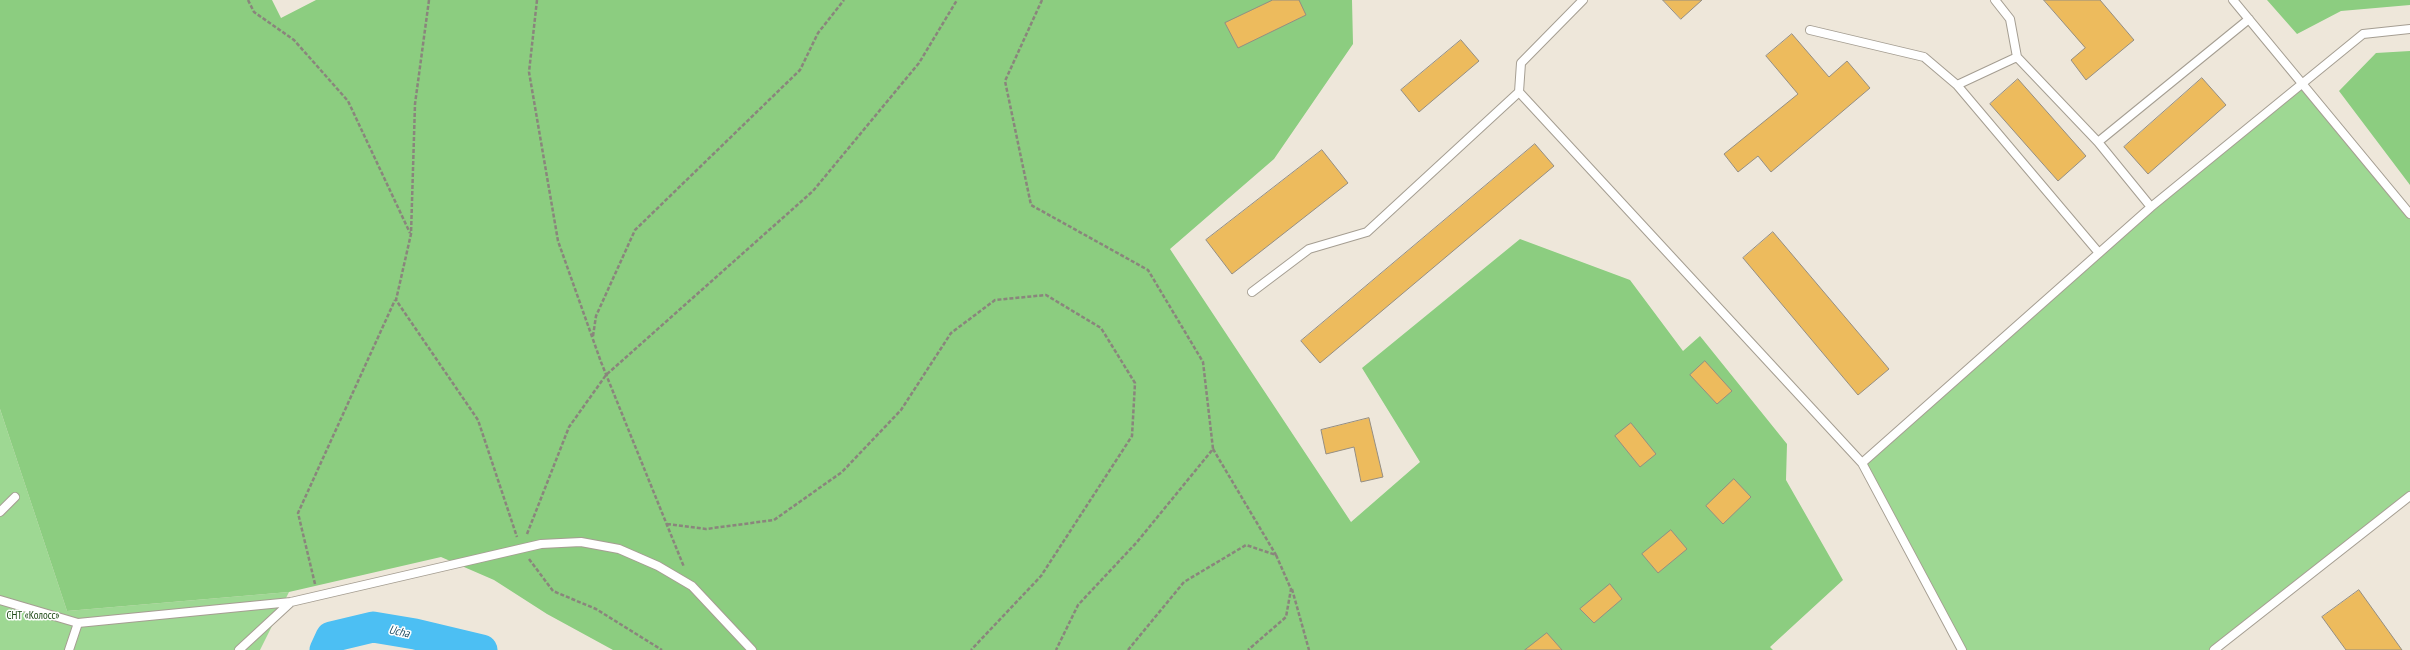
<!DOCTYPE html>
<html>
<head>
<meta charset="utf-8">
<style>
	body { margin:0 }
	canvas { display:block; background:#eee7da }
</style>
</head>
<body>
<canvas width="2410" height="650"></canvas>
<script>
const ctx = document.querySelector('canvas').getContext('2d');
ctx.lineJoin = 'round';
function fill(path, color) {
  ctx.fillStyle = color;
  ctx.fill(path, 'evenodd');
}
function trace(path, color, width, dash) {
  ctx.strokeStyle = color;
  ctx.lineWidth = width;
  ctx.lineCap = dash ? 'butt' : 'round';
  ctx.setLineDash(dash || []);
  ctx.stroke(path);
}
function write(font, color, halo, rows, align = 'center') {
  ctx.font = font + ' "PT Sans Narrow",sans-serif';
  ctx.lineWidth = 3;
  ctx.setLineDash([]);
  ctx.textBaseline = 'middle';
  ctx.strokeStyle = halo;
  ctx.fillStyle = color;
  for (const [text, x, y, turn = 0] of rows) {
    ctx.save();
    ctx.translate(x, y);
    ctx.rotate((+turn || 0) * Math.PI / 180);
    ctx.textAlign = isNaN(turn) ? turn : align;
    if (halo) ctx.strokeText(text, 0, 0);
    ctx.fillText(text, 0, 0);
    ctx.restore();
  }
}
fill(new Path2D(`
	M2300,84l110,130v286l-192,150h-256l-100,-187z
	M0,409l67,202 222,-19 -29,58h-260z`), '#9ed893');
fill(new Path2D(`
	M0,0h272l9,18 35,-18h1036l1,44 -79,115 -104,90 181,273 69,-60 -58,-94 158,-129 110,41 53,71 17,-15 87,108 -1,36 57,100 -73,67 3,3h-1160l-66,-36 -53,-34 -53,-23 -152,35 -222,19 -67,-202z
	M2267,0h143v5l-69,6 -44,23z
	M2410,51v134l-71,-94 37,-38z`), '#8ccd80');
trace(new Path2D(`
	M325,650l6,-13 42,-10 42,7 67,16`), '#4cbff3', 31);
const building = new Path2D(`
	M1273,0h26l7,15 -68,33 -13,-25z
	M1663,0h39l-21,19z
	M2044,0h56l34,40 -48,40 -15,-20 14,-12z
	M1792,34l37,43 18,-16 23,27 -99,84 -13,-16 -20,16 -14,-18 74,-60 -32,-38z
	M1461,40l18,21 -60,51 -18,-22z
	M2202,78l24,27 -78,69 -24,-27z
	M2018,79l68,77 -28,25 -68,-77z
	M1535,144l19,22 -234,197 -19,-22z
	M1322,150l26,33 -116,91 -26,-34z
	M1773,232l116,137 -31,26 -115,-137z
	M1705,361l27,30 -15,13 -27,-29z
	M1369,418l14,59 -22,5 -7,-35 -28,7 -5,-24z
	M1631,423l25,31 -16,13 -25,-31z
	M1734,479l17,18 -28,27 -17,-18z
	M1671,530l16,19 -29,24 -16,-19z
	M1610,584l12,15 -28,24 -14,-14z
	M2359,590l43,60h-56l-24,-33z
	M1547,633l15,17h-37z`);
fill(building, '#edbb5d');
trace(building, '#958e82', 1);
const lane = new Path2D(`
	M2233,0l177,214
	M1810,30l114,27 33,28 60,-28 -7,-38 -15,-19
	M2017,57l81,85 53,65
	M1957,85l142,168
	M1519,92l2,-29 62,-63
	M2098,142l151,-123
	M1252,292l57,-43 58,-17 152,-140 343,371
	M0,512l15,-15
	M0,600l78,23 213,-21 250,-58 40,-2 38,7 39,17 34,20 60,64
	M69,650l9,-27
	M239,650l52,-48
	M1962,650l-100,-187 289,-256 212,-173 47,-5
	M2214,650l196,-154`);
trace(lane, '#a59e92', 10);
trace(new Path2D(`
	M248,0l6,12 40,28 54,61 62,132
	M429,0l-14,104 -4,130 -15,66 82,120 39,117
	M537,0l-8,72 29,169 43,121 83,205
	M1042,0l-37,81 26,124 117,65 55,92 10,87 -76,93 -59,63 -22,45
	M593,336l3,-20 39,-86 165,-160 18,-37 26,-33
	M1213,449l63,106
	M667,524l39,5 68,-9 68,-48 59,-62 50,-77 44,-33 51,-5 55,33 34,55 -3,53 -91,140 -70,74
	M527,534l42,-107 37,-52 207,-184 106,-128 38,-63
	M529,559l24,32 43,18 66,41
	M315,584l-17,-71 97,-213
	M1292,589l17,61
	M1128,650l56,-68 62,-37 30,10 15,34 -5,28 -38,33`), '#8a857c', 2.5, [4, 2]);
trace(lane, '#fff', 8);
write('11px', '#1e4916', '#fff', [
	["СНТ «Колосс»",33,616]
]);
write('italic 12px', '#225066', '#fff', [
	["Ucha",399,632,12]
]);
</script>
</body>
</html>
